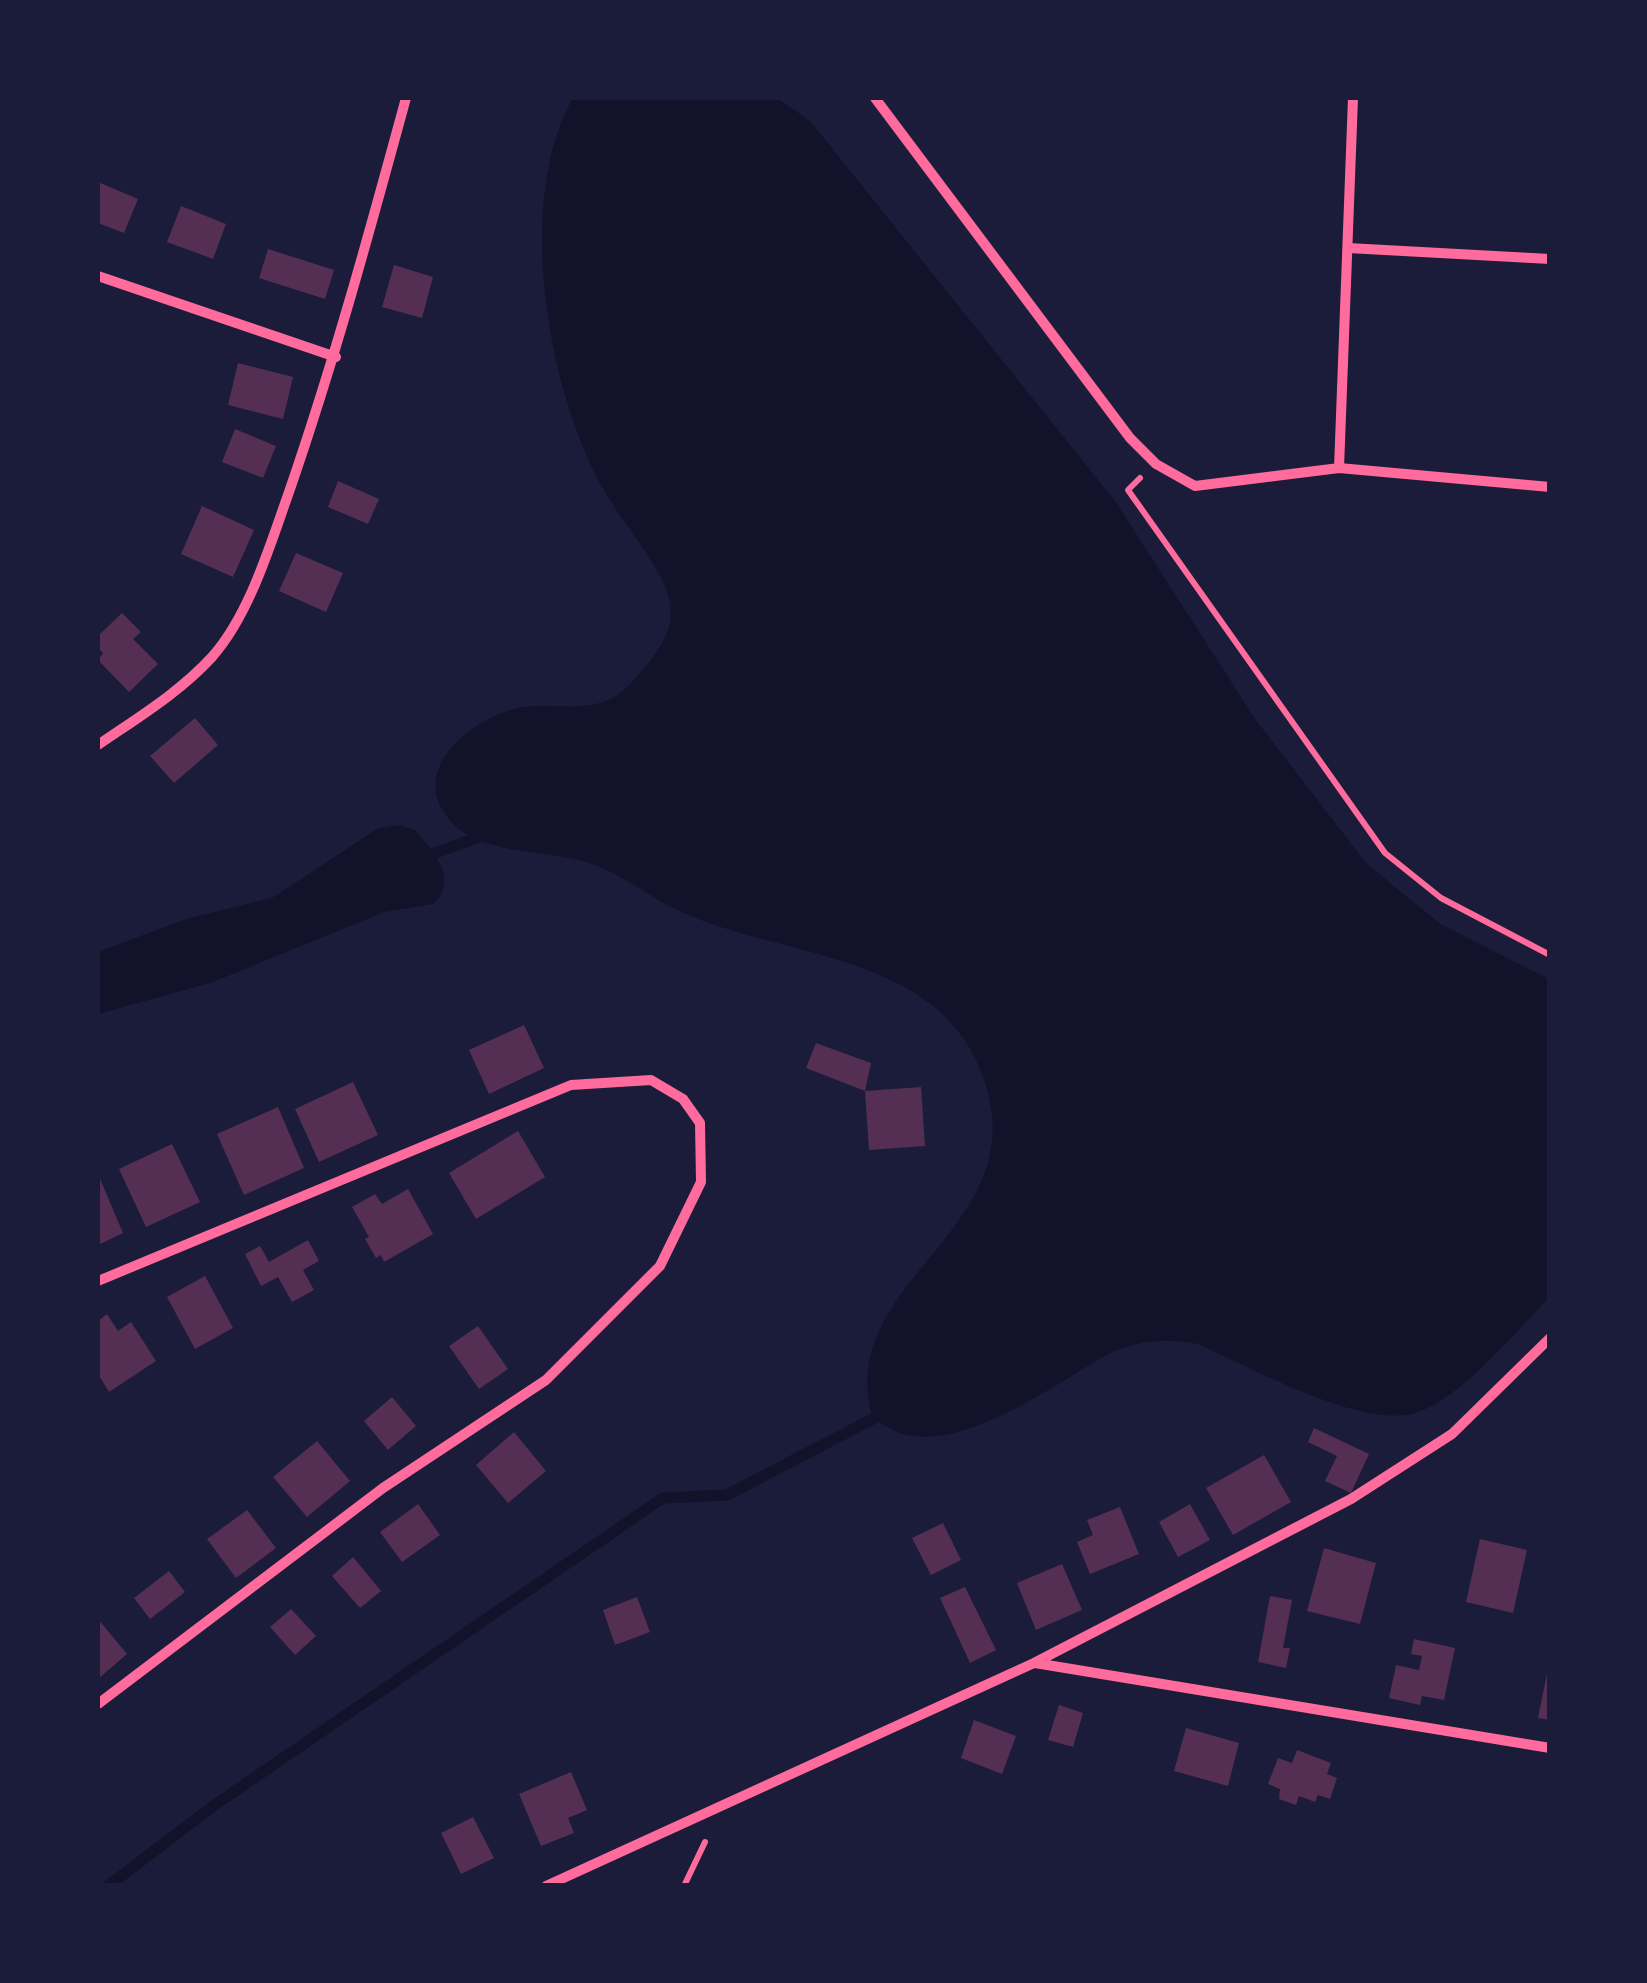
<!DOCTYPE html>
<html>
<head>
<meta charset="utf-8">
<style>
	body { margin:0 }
	#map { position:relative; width:1647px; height:1983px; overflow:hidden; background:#1b1b3a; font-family:Commissioner,sans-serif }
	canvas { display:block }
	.frame { position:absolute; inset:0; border:100px solid #1b1b3a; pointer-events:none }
</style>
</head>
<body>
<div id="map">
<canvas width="1647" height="1983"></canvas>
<div class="frame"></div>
</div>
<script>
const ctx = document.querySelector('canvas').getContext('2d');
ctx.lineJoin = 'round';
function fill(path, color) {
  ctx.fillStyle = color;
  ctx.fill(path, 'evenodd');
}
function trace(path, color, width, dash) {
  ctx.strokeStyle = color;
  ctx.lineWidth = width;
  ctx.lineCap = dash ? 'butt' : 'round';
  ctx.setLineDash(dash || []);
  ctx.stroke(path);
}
fill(new Path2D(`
	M573,98h204l33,23 305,380 140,218 111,144 74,61 109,55v319c-34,34 -88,101 -134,115 -54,16 -165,-46 -217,-69 -30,-6 -57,-4 -86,8 -53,29 -149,102 -212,81 -9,-3 -18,-10 -27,-15 -42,-145 183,-191 102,-360 -50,-104 -198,-103 -291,-145 -35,-15 -66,-43 -102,-52 -47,-13 -111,-5 -139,-50 -30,-50 38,-98 81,-104 24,-3 53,3 76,-4 16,-4 28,-16 38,-28 29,-32 45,-58 21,-101 -17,-31 -41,-58 -58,-89 -54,-100 -86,-285 -28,-387z
	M398,825l17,5c18,20 45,51 18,74l-49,8 -171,70 -115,32v-62l88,-33 86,-21 105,-69z`), '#12122b');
trace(new Path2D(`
	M424,857l58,-21
	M108,1886l108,-82 447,-306 64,-3 159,-83`), '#12122b', 11);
fill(new Path2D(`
	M98,182l40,17 -14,34 -26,-10z
	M181,206l45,18 -13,35 -46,-17z
	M268,249l66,21 -9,29 -66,-21z
	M394,265l39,12 -11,41 -40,-11z
	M238,363l55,14 -10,42 -55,-14z
	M235,429l41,17 -13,32 -41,-16z
	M338,481l41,18 -11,25 -40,-17z
	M202,506l52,24 -21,47 -52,-23z
	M296,553l47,20 -17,39 -47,-21z
	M122,613l19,19 -8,7 25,25 -29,28 -31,-32 5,-7 -5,-5v-12z
	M195,718l23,27 -44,38 -24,-27z
	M524,1025l20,43 -55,26 -20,-44z
	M816,1043l55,20 -6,28 -59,-23z
	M353,1082l25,53 -59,27 -24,-53z
	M921,1087l4,59 -56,4 -4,-59z
	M278,1107l26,61 -60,27 -27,-61z
	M518,1131l27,46 -69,42 -27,-46z
	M172,1144l28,58 -54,25 -27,-58z
	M98,1174l25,59 -25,12z
	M408,1189l25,45 -49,28 -3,-7 -5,3 -11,-19 4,-2 -17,-30 23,-13 7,10z
	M308,1240l11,21 -16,9 11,20 -22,12 -14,-25 -17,9 -16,-32 15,-8 9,16z
	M205,1276l28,52 -38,21 -28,-52z
	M107,1314l11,17 13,-9 25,39 -47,31 -11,-18v-53z
	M478,1326l30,43 -29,20 -30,-43z
	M392,1397l24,29 -28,24 -24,-29z
	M1314,1428l55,26 -18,39 -26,-12 12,-25 -29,-14z
	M514,1432l32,39 -38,32 -32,-38z
	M317,1441l33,40 -43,36 -34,-40z
	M1264,1455l27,47 -58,33 -27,-47z
	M418,1504l22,31 -38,27 -22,-30z
	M1190,1504l20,36 -32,17 -19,-35z
	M1120,1507l19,47 -49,20 -13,-32 16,-7 -6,-15z
	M247,1510l29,38 -40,30 -29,-39z
	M943,1523l18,37 -30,15 -19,-37z
	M1480,1539l47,11 -14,63 -47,-11z
	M1324,1548l52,15 -16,61 -53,-13z
	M353,1557l28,34 -21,17 -28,-32z
	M1062,1564l20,46 -46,20 -19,-47z
	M169,1571l16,21 -35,27 -16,-21z
	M965,1587l31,63 -26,13 -30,-65z
	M1270,1596l22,4 -9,48h7l-4,20 -28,-6z
	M637,1597l13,35 -35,13 -12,-35z
	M291,1609l25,27 -21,19 -25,-28z
	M98,1619l29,35 -29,25z
	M1414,1639l41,9 -11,52 -22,-4 -2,9 -31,-7 7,-33 23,5 3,-14 -11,-2z
	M1548,1669h2v51l-12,-2z
	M1059,1705l24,8 -10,34 -25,-7z
	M974,1720l42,16 -14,38 -41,-16z
	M1186,1728l53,15 -11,43 -54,-15z
	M1297,1750l34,13 -4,11 10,4 -7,21 -12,-4 -3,7 -16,-6 -3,9 -17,-6 1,-10 -12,-5 10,-26 14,5z
	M571,1772l16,38 -19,8 6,15 -33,13 -22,-52z
	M473,1817l21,41 -33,16 -20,-41z`), '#542f53');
trace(new Path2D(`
	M1140,478l-12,12 257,363 56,45 109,57
	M684,1886l21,-44`), '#ff6b9d', 6);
trace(new Path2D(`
	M875,98l255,340 26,26 39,22 144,-18 211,19
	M1348,248l202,11
	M98,276l238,81
	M1339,468l14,-370
	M98,745c39,-27 81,-52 114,-88 38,-43 58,-112 77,-165 45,-130 81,-262 117,-394
	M98,1281l473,-196 80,-5 32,19 17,24 1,59 -41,84 -114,114 -163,108 -285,216
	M1035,1663l515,85
	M546,1886l488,-223 317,-164 101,-65 98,-96`), '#ff6b9d', 10);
</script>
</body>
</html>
